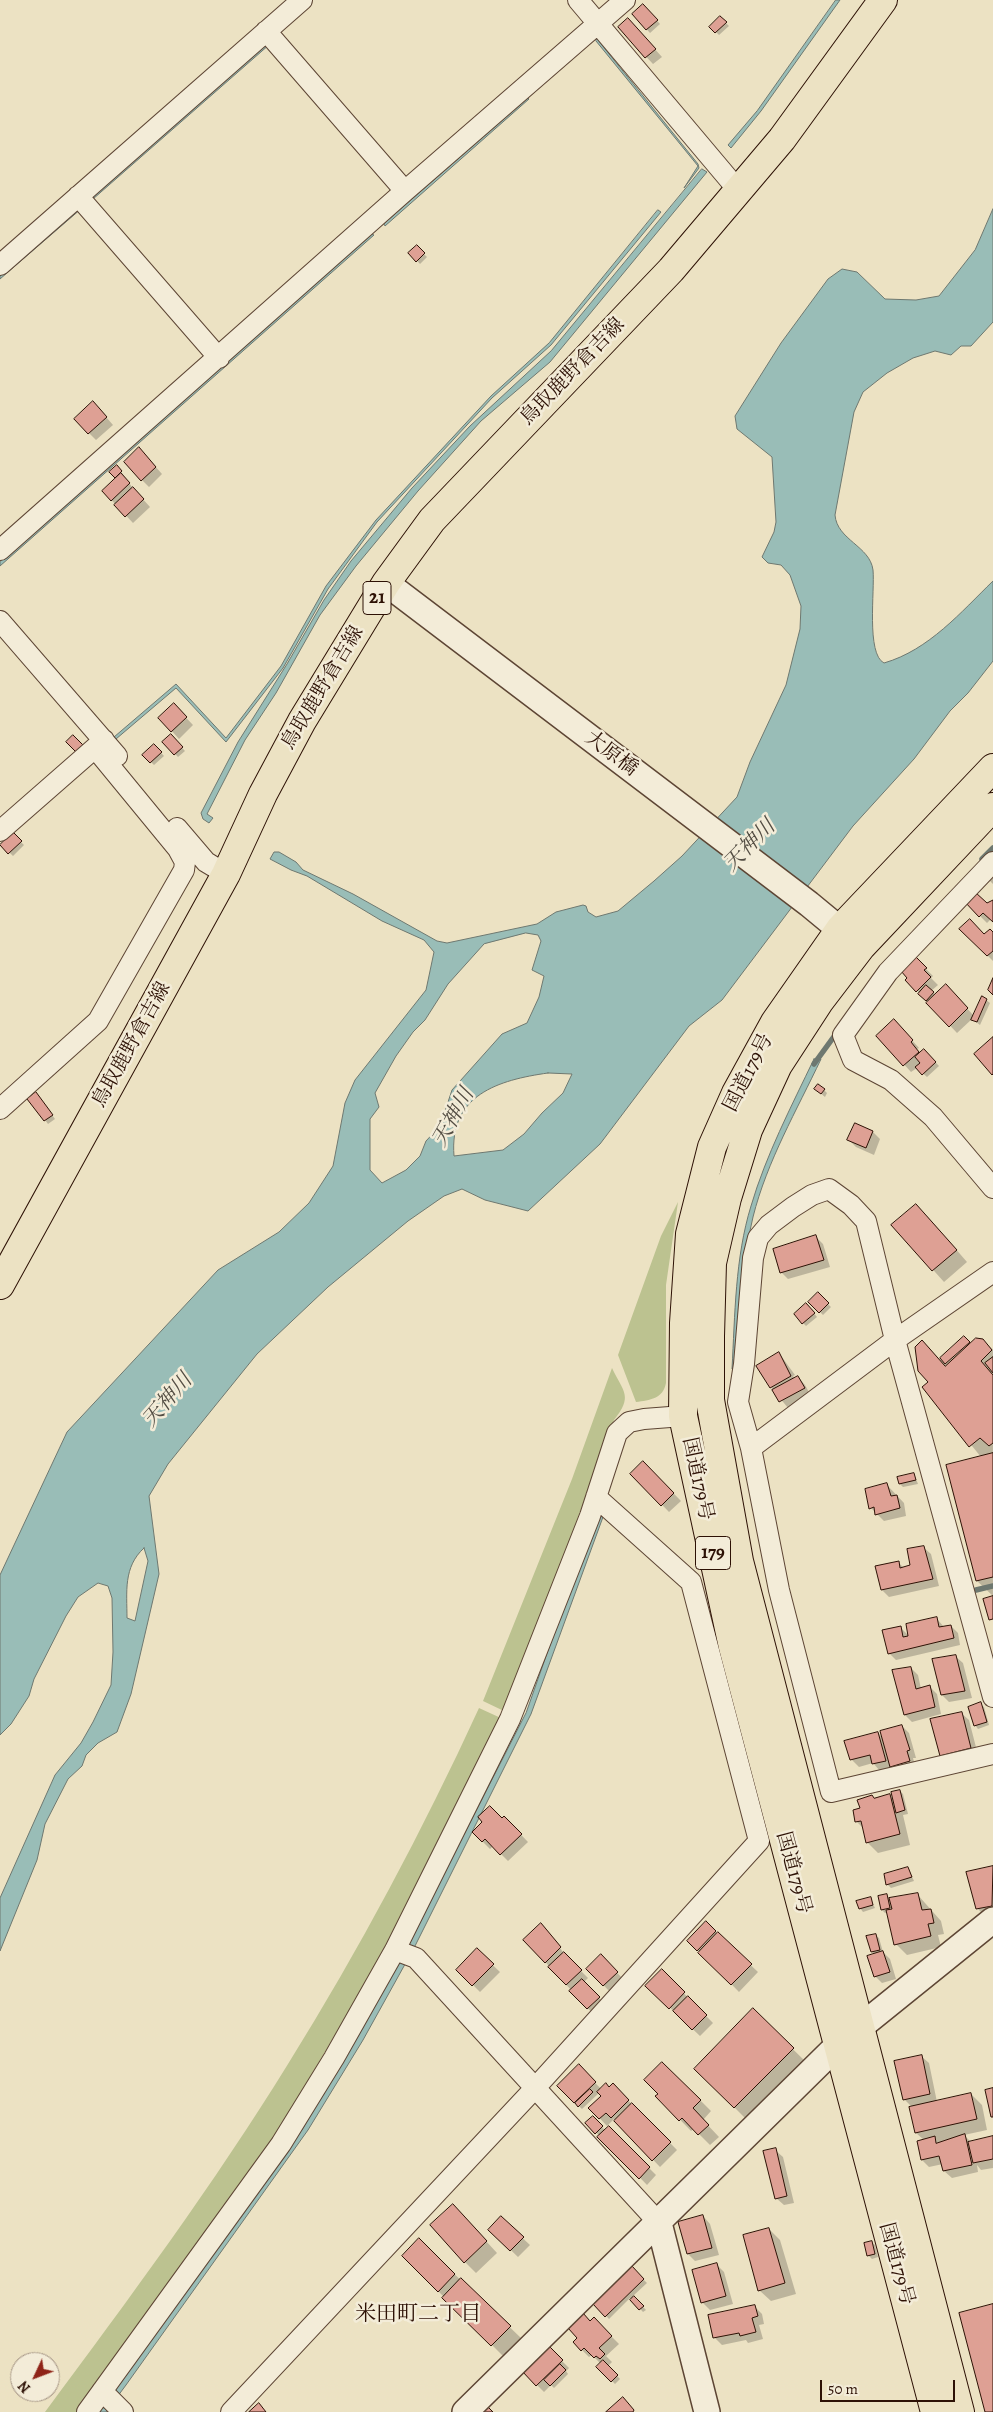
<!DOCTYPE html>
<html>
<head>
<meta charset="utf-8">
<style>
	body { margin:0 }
	#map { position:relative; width:993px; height:2412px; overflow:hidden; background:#ece2c3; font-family:Alegreya,serif }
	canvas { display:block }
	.north { position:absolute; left:10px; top:2352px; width:50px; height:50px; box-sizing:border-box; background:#f3ecd8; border:1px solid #a49484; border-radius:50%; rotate:227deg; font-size:14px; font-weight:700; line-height:20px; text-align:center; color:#2d1105 }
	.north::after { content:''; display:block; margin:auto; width:18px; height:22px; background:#8f2418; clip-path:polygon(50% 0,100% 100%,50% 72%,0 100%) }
	.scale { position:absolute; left:820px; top:2380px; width:135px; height:22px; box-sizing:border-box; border:2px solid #2d1105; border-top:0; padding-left:6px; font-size:15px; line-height:18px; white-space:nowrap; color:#2d1105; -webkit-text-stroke:4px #f3ecd8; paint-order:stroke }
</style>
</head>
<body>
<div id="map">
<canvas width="993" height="2412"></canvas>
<div class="north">N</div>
<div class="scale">50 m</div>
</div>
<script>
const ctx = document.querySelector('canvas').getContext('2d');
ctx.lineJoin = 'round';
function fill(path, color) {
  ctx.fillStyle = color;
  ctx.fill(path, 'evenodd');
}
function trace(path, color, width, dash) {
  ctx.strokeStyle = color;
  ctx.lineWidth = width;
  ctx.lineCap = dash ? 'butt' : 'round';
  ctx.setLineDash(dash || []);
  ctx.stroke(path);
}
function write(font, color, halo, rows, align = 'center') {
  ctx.font = font + ' Alegreya,"Noto Serif JP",serif';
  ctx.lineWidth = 5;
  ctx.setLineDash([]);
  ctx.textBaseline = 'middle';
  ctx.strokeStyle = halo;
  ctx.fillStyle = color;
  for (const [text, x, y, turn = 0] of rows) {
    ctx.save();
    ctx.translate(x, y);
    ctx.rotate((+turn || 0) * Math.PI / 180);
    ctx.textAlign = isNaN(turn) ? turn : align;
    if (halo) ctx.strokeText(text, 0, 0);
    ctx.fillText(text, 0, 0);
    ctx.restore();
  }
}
fill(new Path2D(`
	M678,1202l-12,83v98c-3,16 -16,17 -30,19l-18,-47 43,-119z
	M612,1368c12,25 21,28 2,52l-108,292 -23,-11 89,-222z
	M479,1708l24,11 -115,225 -117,200 -195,268h-31c84,-113 169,-228 243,-348 71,-114 135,-234 191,-356z`), '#bcc290');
const water = new Path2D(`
	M836,0h4l-79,111 -30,37 -3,-3 29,-34z
	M597,39l101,125 1,4 -15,20 14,-22 -102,-125z
	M269,42l1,2 -177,155 -2,-2z
	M528,98l1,1 -144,127 -1,-2z
	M702,169l5,3 -157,190 -69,59 -63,70 -62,75 -36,49 -44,78 -31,47 -38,74 6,4 -4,5 -6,-4 -2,-6 37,-71 49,-78 37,-64 27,-39 61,-73 58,-62 81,-75z
	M80,206l2,2 -82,71v-3z
	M993,209v113l-22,24h-10l-10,9 -16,-4 -22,7 -26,15 -24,19 -9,20 -19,103c2,25 35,31 38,55 2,20 -7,84 11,93 45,-13 77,-51 109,-82v80l-25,32 -18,18 -36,48 -61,67 -131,174 -33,26 -89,118 -72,67 -43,-11 -23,-11 -18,7 -36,25 -80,66 -71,67 -89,110 -19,32 10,78 -28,120 -14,38 -19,11 -12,12 -4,11 -14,13 -23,45 -8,36 -37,91v-53l55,-123 26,-32 12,-21 18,-37 2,-33 -1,-54 -4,-12 -10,-3 -20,14 -12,19 -32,63 -5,17 -18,28 -11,11v-160l67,-143 151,-162 61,-38 30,-29 24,-37 12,-63 10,-23 71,-90 8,-38 -10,-12 -42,-19 -75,-45 -16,-6 -21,-11 4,-7h5l17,10 7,8 50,24 84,47 10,2 90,-19 19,-12 27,-7 3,1 2,6 8,5 22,-6 36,-30 28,-25 55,-59 13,-35 36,-77 14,-56 1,-23 -11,-31 -9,-10 -13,-2 -6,-6 12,-25 2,-10 -4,-65 -35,-28 -2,-13 46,-73 47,-64 14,-10 15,3 28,27 31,1 23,-4 36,-46zM526,933l12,2 3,6 -9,29 12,6 -5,21 -12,26 -25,11 -50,56 -12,36 -14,15 -6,15 -14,14 -24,13 -12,-13v-51l9,-12 -4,-14 21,-37 17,-24 12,-12 23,-36 36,-40zM548,1073l24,1 -9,19 -21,20 -18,21 -21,16 -49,6c-5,-61 44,-76 94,-83zM144,1548l4,13 -13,60 -8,-3c0,-26 -4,-51 17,-70z
	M658,210l3,2 -110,133 -59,53 -115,124 -49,67 -45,79 -57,74 -50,-54 -60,51 -2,-2 62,-53 50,54 55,-72 45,-80 50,-66 115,-124 58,-53z
	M372,234l2,1 -374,331v-4z
	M814,1059h7c-24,51 -54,102 -68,158 -12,48 -12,101 -16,151l-5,1c3,-54 3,-111 19,-163 15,-51 40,-99 63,-147z
	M596,1515l7,2 -72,197 -117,234 -51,92 -55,90 -182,255 -20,27h-9l25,-31 181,-253 87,-149 136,-266z`);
fill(water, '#99bdb7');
trace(water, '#6e7870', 1);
fill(new Path2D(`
	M643,5l17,19 -10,9 -17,-19z
	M720,17l9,9 -10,9 -8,-8z
	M635,27l27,30 -9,7 -34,-36z
	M417,247l10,10 -7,7 -10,-11z
	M100,410l13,15 -17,15 -7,-7z
	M146,456l16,18 -13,13 -7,-7z
	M120,470l12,17 18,20 -17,16 -30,-32 14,-12 -6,-7z
	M174,705l19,20 -14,14 -19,-21z
	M171,736l14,15 -7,6 -14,-15z
	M154,745l10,11 -10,9 -10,-10z
	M13,834l11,11 -11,11 -11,-11z
	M993,872v12l-6,-6z
	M965,901l22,4 6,-3v19l-2,-2 -4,4z
	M961,929l24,7 8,-3v28z
	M915,958l18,18 -2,2 7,7 -7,6 5,4 17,-2 21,23 12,-16 4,3 -10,22 -8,-6 -15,14 -50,-53z
	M901,1028l18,20 -2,1 4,5 3,-4 15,16 -12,11 -10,-9 -6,4 -33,-36z
	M824,1090l3,3 -2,4 -6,-5z
	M39,1097l16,22 -7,5 -19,-25z
	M855,1125l18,7 7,7 -6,16 -18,-8 -7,-7z
	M927,1216l40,46 -23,20 -51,-57z
	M816,1237l7,7 7,23 -42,12 -7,-7z
	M818,1294l13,13 -8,8 -13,-13z
	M810,1308l7,9 -11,9 -3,-3z
	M964,1338l7,7 12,-5 10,10v246l-16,-15 4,-124 -57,-70 6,-5 10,-22z
	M779,1353l16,22 -2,1 2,3 3,-2 7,8 6,11 -23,12 -17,-21z
	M643,1462l38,39 -12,11 -37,-38z
	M914,1474l4,10 -15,3 -3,-3 -1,-6z
	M887,1485l17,18 2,13 -22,5 -13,-13z
	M923,1547l8,7 8,32 -50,11 -7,-7 16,-28 6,6 8,-2z
	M937,1619l7,8 7,-1 7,7 2,12 -64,15 -7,-7 11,-26 10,10z
	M955,1656l8,7 9,35 -23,4 -7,-7z
	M911,1668l7,7 3,14 9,-2 7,7 4,20 -29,8 -7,-7z
	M980,1704l4,3 5,18 -11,4 -3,-4z
	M961,1713l8,7 9,35 -30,8 -7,-8z
	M902,1726l7,7 7,25h-3l3,11 -36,2 -7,-8 -14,4 -8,-8 27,-26 6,6z
	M900,1791l3,3 5,20 -5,1 7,30 -32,8 -11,-11 -3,-13 -8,-8 6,-12 13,-10 15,-3 4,3z
	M504,1817l24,25 -20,19 -15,-15 -3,3 -17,-17z
	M908,1868l6,13 -23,7 -4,-4z
	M993,1868v46l-8,2 -8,-8 -9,-35z
	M917,1894l24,27 3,13 -6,1 3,12 -34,8 -11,-11 -8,-32 -3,1 -3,-3 4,-15 3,3z
	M870,1898l5,10 -12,4 -3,-4z
	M706,1923l52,49 -19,20 -50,-51z
	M548,1932l18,24 22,22 -4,4 22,23 -11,11 -70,-76z
	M875,1935l4,3 4,14 7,7 6,20 -14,4 -7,-7v-21l-3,-3z
	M477,1950l23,22 -20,20 -22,-22z
	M601,1956l23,24 -13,13 -23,-24z
	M662,1971l51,52 -13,13 -53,-50z
	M753,2010l55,54 -59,58 -53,-53z
	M921,2056l8,7 8,39 34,-8 11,11 5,25 -23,5 7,7 22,-5v31l-12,2 -4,-5 1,7 -26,6 -8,-7 -1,-7 -14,3 -7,-7 2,-20 -8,-7 -5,-25h2l-9,-9z
	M586,2073l15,16h8l4,-4 64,65 -17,17 -46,-48 -7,7 -17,-18 13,-12 -4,-3 -17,16 -24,-23z
	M657,2096l43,4 11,11 -8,9 16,17 -9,8 -16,-16 -3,2z
	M593,2118l13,13 3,-3 47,47 -9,10 -60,-62z
	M775,2150l8,7 11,46 -10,2 -8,-7z
	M703,2216l7,8 9,31 -24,6 -7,-7z
	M464,2217l33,36 -21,20 -11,-11z
	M501,2218l29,27 -12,12 -28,-27z
	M769,2229l11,11 16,54 -25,7 -12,-11z
	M419,2240l102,98 -18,18 -100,-100z
	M871,2242l4,3 3,12 -6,2 -3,-3 -4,-13z
	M716,2264l8,8 9,32 -23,6 -8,-8z
	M632,2268l15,15 -14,13 13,14 -3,2 -13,-14 -21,21 -14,-15z
	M754,2306l8,8 2,10 -5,1 4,14 -15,4 -2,-3 -24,5 -7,-7 -6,-22z
	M594,2319l25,25 -13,12 6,6 -4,4 12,13 -5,5 -17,-17 3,-3 -9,-9 -3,2 -15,-15z
	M548,2347l21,21 -3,3 2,3 -14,14 -3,-3 -7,7 -21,-21z`), '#0003');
trace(new Path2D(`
	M982,859l11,-11
	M814,1064l24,-33
	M976,1590l17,-4`), '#6e7870', 5.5);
const building = new Path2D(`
	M643,4l15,16 -12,10 -14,-16z
	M720,16l7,6 -12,11 -6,-6z
	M628,18l28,31 -11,9 -27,-31z
	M417,245l8,8 -9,9 -8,-9z
	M93,401l14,16 -19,17 -14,-15z
	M139,447l17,20 -15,14 -17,-19z
	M117,465l5,6 -7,7 -6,-6z
	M121,473l9,10 -19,18 -9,-10z
	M133,487l11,12 -19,18 -11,-12z
	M174,703l13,14 -16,15 -13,-14z
	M171,734l12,13 -9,8 -12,-13z
	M73,735l10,10 -7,7 -10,-10z
	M154,744l8,8 -12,11 -8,-8z
	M13,832l9,9 -14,13 -8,-9z
	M975,892l12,11 6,-3v22l-10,-9 -4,4 -15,-16z
	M970,919l14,15 6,-5 3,3v19l-6,5 -28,-27z
	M915,956l12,12 -3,2 7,7 -15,15 -11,-12 2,-2 -6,-7z
	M993,978v17l-5,-5z
	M946,984l22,24 -19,19 -23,-24z
	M926,985l8,7 -8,9 -8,-7z
	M982,996l5,3 -10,23 -6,-2z
	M894,1019l19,21 -2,2 8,10 -16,14 -27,-30z
	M993,1037v37l-1,1 -18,-21z
	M924,1049l12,13 -14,13 -7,-8 5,-4 -5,-6z
	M818,1084l7,5 -4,5 -7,-5z
	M36,1092l17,23 -9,6 -17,-22z
	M855,1123l18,8 -7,17 -19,-8z
	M916,1204l41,46 -25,21 -41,-46z
	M816,1235l8,25 -44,13 -7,-24z
	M818,1292l11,11 -10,10 -11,-11z
	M806,1303l9,10 -13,11 -8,-10z
	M964,1336l6,6 -25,22 -5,-6z
	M976,1338l7,1 9,11 -11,11 12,14v68l-4,3 -9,-8 -11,9 -47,-60 6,-5 -10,-11 -3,-24 7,-7 23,26z
	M779,1352l12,24 -21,12 -14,-22z
	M993,1357v16l-8,-10z
	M798,1376l7,12 -26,14 -7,-12z
	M993,1453v124l-17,4 -30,-116z
	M643,1461l31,32 -13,13 -31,-32z
	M914,1473l2,7 -17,4 -2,-7z
	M887,1483l4,13 6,-1 3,13 -25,7 -1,-8 -5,2 -4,-20z
	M924,1546l9,33 -52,11 -6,-24 24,-5 1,7 10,-3 -3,-16z
	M993,1596v23l-4,1 -6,-21z
	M937,1617l2,10 12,-2 3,13 -66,16 -6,-24 19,-4 2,11 5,-1 -2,-12z
	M956,1655l9,36 -24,4 -9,-36z
	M911,1667l5,22 14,-4 5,22 -31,8 -12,-45z
	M981,1702l6,20 -13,4 -6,-19z
	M962,1712l9,36 -31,8 -10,-37z
	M902,1725l8,25 -3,1 3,10 -20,6 -10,-36z
	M878,1732l8,29 -14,3 -2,-9 -20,5 -6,-19z
	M900,1790l5,20 -9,3 -5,-21z
	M890,1794l10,40 -34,9 -5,-22 -6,1 -2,-12 7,-2 -3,-8 15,-5 2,3z
	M490,1806l12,12 2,-2 18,18 -22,21 -15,-16 -3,3 -10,-10 10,-10 -4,-5z
	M993,1866l-1,40 -16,3 -10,-37z
	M908,1867l4,10 -26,8 -2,-11z
	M918,1893l4,17 9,-1 3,14 -6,1 3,12 -37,9 -8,-35 6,-1 -3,-11z
	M887,1894l3,14 -9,2 -3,-14z
	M871,1897l2,8 -14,4 -3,-8z
	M706,1921l10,10 -19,20 -10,-10z
	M541,1923l20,24 -16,16 -22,-23z
	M718,1932l34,32 -21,21 -33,-32z
	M876,1934l4,16 -9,2 -5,-16z
	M477,1948l17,16 -22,22 -16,-16z
	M883,1951l7,21 -16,5 -7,-21z
	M564,1952l18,18 -16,15 -18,-18z
	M601,1954l17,18 -15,14 -17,-17z
	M662,1969l23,23 -16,17 -24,-23z
	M582,1979l18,18 -13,12 -18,-18z
	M688,1996l19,19 -15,15 -19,-19z
	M753,2008l41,40 -60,60 -40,-39z
	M922,2055l8,39 -27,6 -9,-39z
	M662,2062l39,38 -8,8 16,17 -11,10 -16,-17 -3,3 -24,-25 3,-2 -14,-14z
	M579,2064l17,18 -22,21 -17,-17z
	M606,2083l3,4 4,-4 16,17 -18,18 -5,-5 -7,6 -11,-11 13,-12 -4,-4z
	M993,2088v29h-2l-6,-27z
	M590,2089l3,3 -15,15 -3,-4z
	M971,2093l6,26 -62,14 -6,-26z
	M632,2103l39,39 -19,19 -38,-40z
	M593,2116l10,10 -8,8 -10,-11z
	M609,2126l41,41 -11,12 -42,-42z
	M965,2134l7,31 -29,6 -4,-15 -18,4 -4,-19 18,-5 1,7z
	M993,2136v23l-20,4 -5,-21z
	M776,2148l11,48 -12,3 -12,-48z
	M453,2204l34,37 -23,22 -34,-38z
	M703,2215l9,33 -25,6 -9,-32z
	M501,2216l23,21 -14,14 -22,-21z
	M769,2228l16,55 -27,8 -15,-56z
	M419,2238l36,36 -17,18 -36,-36z
	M872,2241l3,13 -8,2 -3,-13z
	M717,2263l9,33 -25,7 -9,-33z
	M632,2266l12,13 -39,38 -12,-13z
	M461,2278l50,48 -20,20 -49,-48z
	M634,2296l10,10 -5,4 -9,-10z
	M993,2304v108h-8l-26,-99z
	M755,2305l3,11 -6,2 4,14 -16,4 -1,-3 -26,5 -5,-23z
	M583,2313l7,8 4,-4 18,19 -13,12 6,6 -5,5 -4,-3 -2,2 -10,-10 -3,3 -8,-9 4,-4 -9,-10z
	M548,2345l15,15 -27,26 -14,-15z
	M603,2360l15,15 -7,7 -15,-15z
	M560,2364l6,6 -16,16 -6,-6z
	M623,2397l11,13 -1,2h-27z
	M259,2403l7,9h-17z
	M486,2405l7,7h-13z`);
fill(building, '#dea094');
trace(building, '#2d1105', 1);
const minor = new Path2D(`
	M578,0l160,190
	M266,31l139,160
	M78,196l141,162
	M0,265l302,-265
	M0,550l405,-359 220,-191
	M0,621l117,135
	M177,828l29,34 20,12
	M0,831l104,-91
	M993,862l-105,110 -45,63 10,25 38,20 42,37 60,71
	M0,1109l98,-88 86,-151 1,-8 -7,-13 -83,-101
	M751,1448l144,-108 98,-68
	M993,1697l-98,-357 -29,-119 -15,-16 -22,-16 -17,6 -19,12 -24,18 -11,13 -5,20 -9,106 -6,38 13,46 28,142 52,202 162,-38
	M395,1950l21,8 243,265
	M102,2391l21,21
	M87,2412l194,-268 53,-86 61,-108 115,-231 80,-203 27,-83 12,-11 15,-3 39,-3
	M231,2412l305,-325 223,-246 -68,-259 -95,-85`);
const tertiary = new Path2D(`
	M386,583l423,321 46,38
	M659,2223l48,189
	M465,2412l373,-367 155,-125`);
const primary = new Path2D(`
	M0,1285l226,-411 37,-80 39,-73 84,-138 46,-63 239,-250 111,-131 101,-139`);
const trunk = new Path2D(`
	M935,2412l-202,-765 -50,-231 1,-93 6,-89 22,-87 24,-54 39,-71 65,-93 153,-161
	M960,2412l-221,-851 -29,-161v-64l2,-73 15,-65 21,-68 30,-65 41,-63 42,-55 132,-140`);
trace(minor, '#5d4534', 22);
trace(tertiary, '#5d4534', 28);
trace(primary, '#2d1105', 30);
trace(trunk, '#2d1105', 30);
trace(minor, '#f3ecd8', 20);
trace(tertiary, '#f3ecd8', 25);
trace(primary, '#ece2c3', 28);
trace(trunk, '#ece2c3', 28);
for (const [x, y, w] of [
	[377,598,28],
	[713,1553,35]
]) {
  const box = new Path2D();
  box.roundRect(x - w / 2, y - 16.5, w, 33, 4);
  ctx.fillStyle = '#f3ecd8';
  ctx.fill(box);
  trace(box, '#2d1105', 1);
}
write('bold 19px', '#2d1105', null, [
	["21",377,598],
	["179",713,1553]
]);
write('20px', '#2d1105', '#f3ecd8', [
	["鳥取鹿野倉吉線",573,372,-46],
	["鳥取鹿野倉吉線",323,688,-59],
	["大原橋",611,754,37],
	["鳥取鹿野倉吉線",132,1045,-61],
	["国道179号",749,1073,-63],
	["国道179号",697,1479,78],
	["国道179号",793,1873,75],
	["国道179号",896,2264,75]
]);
write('italic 21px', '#534d43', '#f3ecd8', [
	["天神川",750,846,-45],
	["天神川",454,1118,-61],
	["天神川",168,1401,-49]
]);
write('21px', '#2d1105', '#f3ecd8', [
	["米田町二丁目",418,2315]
]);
</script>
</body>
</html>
